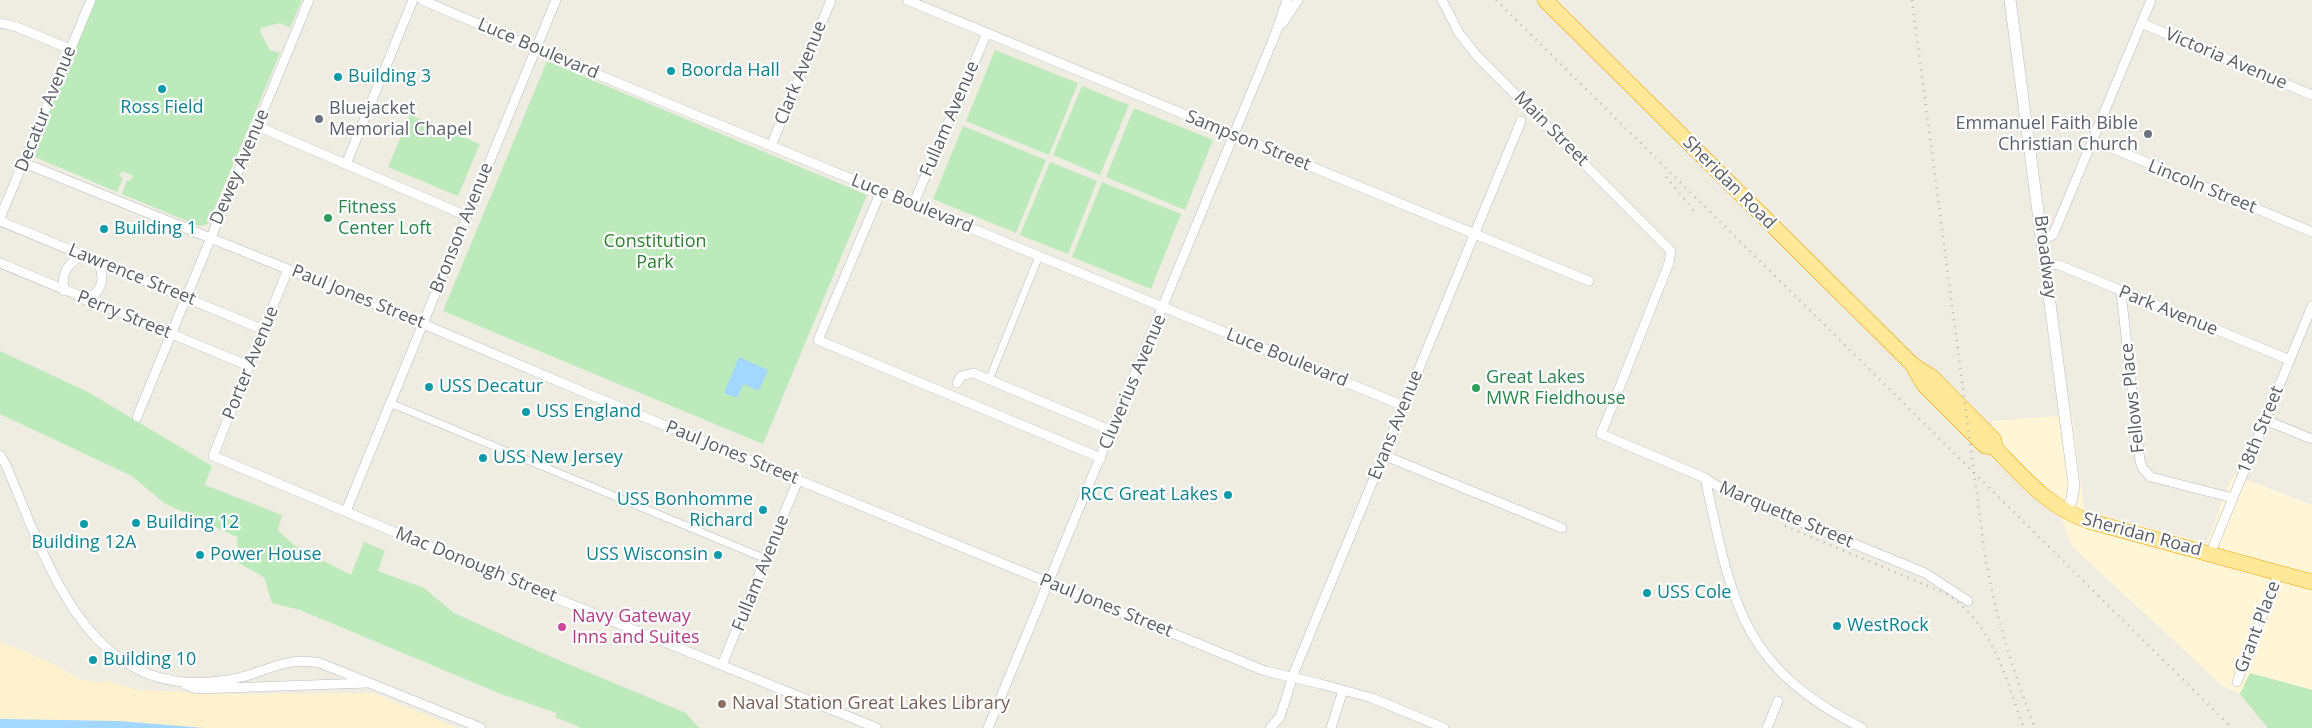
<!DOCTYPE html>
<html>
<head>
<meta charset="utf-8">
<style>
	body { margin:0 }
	canvas { display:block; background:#efece2 }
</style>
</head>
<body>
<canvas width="2312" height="728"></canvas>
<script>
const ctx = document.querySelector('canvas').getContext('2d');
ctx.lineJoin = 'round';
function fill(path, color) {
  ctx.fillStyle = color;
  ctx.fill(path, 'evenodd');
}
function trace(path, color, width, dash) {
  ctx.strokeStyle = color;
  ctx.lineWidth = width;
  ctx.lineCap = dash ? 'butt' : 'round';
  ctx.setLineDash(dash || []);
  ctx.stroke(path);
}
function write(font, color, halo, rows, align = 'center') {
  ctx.font = font + ' "Open Sans",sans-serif';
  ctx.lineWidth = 4.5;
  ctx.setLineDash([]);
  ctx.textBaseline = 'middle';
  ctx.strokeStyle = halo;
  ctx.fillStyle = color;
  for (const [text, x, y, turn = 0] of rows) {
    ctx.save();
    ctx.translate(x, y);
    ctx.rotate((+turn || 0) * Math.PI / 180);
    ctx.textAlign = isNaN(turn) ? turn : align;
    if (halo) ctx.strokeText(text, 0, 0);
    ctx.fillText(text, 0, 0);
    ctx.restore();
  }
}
fill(new Path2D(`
	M2072,415l12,96 123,32 19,-52 8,-16 78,30v185l-62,-17 -10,21 -17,-8 -151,-140 -18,-49 -62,-62v-14z`), '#fff5d7');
fill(new Path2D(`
	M96,0h206l-12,28 -10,-5 -19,5 -1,4 10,18 10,3 -72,171 -9,2 -77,-32 5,-14 3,1 3,-5 -11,-5 -3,5 4,2 -6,14 -82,-35 1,-11z
	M995,50l83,33 -29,72 -83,-34z
	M547,61l320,134 -104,249 -320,-133z
	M1082,86l47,19 -29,70 -47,-20z
	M1134,108l79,32 -28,70 -79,-33z
	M410,115l70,29 -22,52 -70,-29z
	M963,126l83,34 -30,73 -83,-34z
	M1050,162l47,19 -29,73 -48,-19z
	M1102,182l79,32 -30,75 -79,-32z
	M0,351l88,41 124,74 -7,19 77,30 -4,15 17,16 56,29 13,-33 21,9 -7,20 46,17 30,25 95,43 137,57 13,15h-118l-26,-11 2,-4 -56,-19 -201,-84 -28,-7 -8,-26 -25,-14 -2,-26 -73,-34 -32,-27 -132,-62z
	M2250,673l62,17v38h-44l-28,-34z`), '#bceabb');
fill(new Path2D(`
	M0,641l51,22 27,15 20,5 11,-2 28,9 101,4 135,-1 85,35h-458z`), '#fef2ce');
fill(new Path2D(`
	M739,357l29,13 -9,21 -16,-7 -6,14 -13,-5z
	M0,719l119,2 85,7h-204z`), '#a2d7ff');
const pedestrian = new Path2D(`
	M989,380l50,-124
	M390,403l376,156`);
const minor = new Path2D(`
	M422,0l191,81 791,325
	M907,0l682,281
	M1442,0l17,33 18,23 194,195 -2,12 -68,171 104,44 20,13 200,82 43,28
	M0,23l17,4 53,22
	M2141,23l171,72
	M1282,24l16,-24
	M257,126l210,90
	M2093,140l219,92
	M771,146l60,-146
	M24,163l385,155 184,78 672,275 56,13 51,14 72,30
	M346,164l67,-164
	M881,191l-63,149 283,118
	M913,205l74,-172
	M0,218l91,-218
	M0,221l264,109
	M2043,239l10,-4 98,-235
	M0,263l249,103
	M2046,264l13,1 231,95
	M288,269l-75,187 236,99 428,173
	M64,291c-3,-18 3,-26 17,-36
	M2121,292l19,169 3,8 8,8 82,21
	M85,300c17,-7 21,-22 13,-37
	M957,383l4,-7 12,-3 139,58
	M137,417l172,-417
	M2265,420l47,19
	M0,455l6,10c39,91 78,228 204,217 17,-1 32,-4 48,-10 22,-8 38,-14 62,-9l161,65
	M1383,455l179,73
	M1705,478c27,123 35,189 157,250
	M346,511l210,-511
	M2210,554l102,-248
	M722,665l76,-185
	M2237,682l42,-109
	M186,685l11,4 170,-6
	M988,728l287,-693 12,-35
	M1270,728l10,-11 15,-47 226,-549
	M1331,728l12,-38
	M1767,728l11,-27`);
const tertiary = new Path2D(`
	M2010,0l64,485 -2,14 -6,13`);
const trunk = new Path2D(`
	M1545,0l368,365 19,12 62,63 1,8
	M1914,368l10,17 61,61 10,2c29,30 56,62 97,74l220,60`);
trace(pedestrian, '#b7bbc0', 8);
trace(minor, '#b7bbc0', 10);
trace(tertiary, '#b7bbc0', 12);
trace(trunk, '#f1a300', 16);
trace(pedestrian, '#fff', 7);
trace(minor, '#fff', 9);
trace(tertiary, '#fff', 11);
trace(trunk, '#ffe898', 15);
trace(new Path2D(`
	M1496,0l736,728
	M1912,0l72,549c10,62 28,120 51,179
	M1666,177l28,34
	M1785,526l162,68c50,36 56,80 77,134`), '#b4b5b6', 2.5, [1, 6]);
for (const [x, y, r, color] of [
	[671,71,5,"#0f9aa8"],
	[338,77,5,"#0f9aa8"],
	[162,89,5,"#0f9aa8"],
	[319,119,5,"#6b7280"],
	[2148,134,5,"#6b7280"],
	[328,218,5,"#2e9e5b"],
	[104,229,5,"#0f9aa8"],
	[429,387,5,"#0f9aa8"],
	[1476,388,5,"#2e9e5b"],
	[526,412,5,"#0f9aa8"],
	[483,458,5,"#0f9aa8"],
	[1228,495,5,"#0f9aa8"],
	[763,510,5,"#0f9aa8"],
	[136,523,5,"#0f9aa8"],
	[84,524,5,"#0f9aa8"],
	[200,555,5,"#0f9aa8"],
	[718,555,5,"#0f9aa8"],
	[1647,593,5,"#0f9aa8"],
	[1837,626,5,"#0f9aa8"],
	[562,627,5,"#d1479c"],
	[93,660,5,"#0f9aa8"],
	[722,704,5,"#8d6e63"]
]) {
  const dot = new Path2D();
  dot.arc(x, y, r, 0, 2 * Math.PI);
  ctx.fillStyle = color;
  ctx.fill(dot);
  trace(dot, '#fff', 2);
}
write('18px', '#5a5f65', '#fff', [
	["Luce Boulevard",538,49,23],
	["Victoria Avenue",2226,59,23],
	["Clark Avenue",801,73,-68],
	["Decatur Avenue",46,109,-68],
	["Fullam Avenue",950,119,-67],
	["Main Street",1551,129,45],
	["Sampson Street",1248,141,22],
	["Dewey Avenue",240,167,-67],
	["Sheridan Road",1729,183,45],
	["Lincoln Street",2202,187,22],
	["Luce Boulevard",912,204,22],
	["Bronson Avenue",462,228,-68],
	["Broadway",2045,257,83],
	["Lawrence Street",132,275,22],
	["Paul Jones Street",358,297,22],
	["Park Avenue",2168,311,22],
	["Perry Street",124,315,22],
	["Luce Boulevard",1287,358,22],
	["Porter Avenue",251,363,-68],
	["Cluverius Avenue",1133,382,-67],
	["Fellows Place",2133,398,-96],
	["Evans Avenue",1396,425,-68],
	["18th Street",2261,430,-68],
	["Paul Jones Street",732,453,22],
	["Marquette Street",1786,515,23],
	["Sheridan Road",2142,535,15],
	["Mac Donough Street",476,565,22],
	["Fullam Avenue",761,573,-68],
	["Paul Jones Street",1106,606,22],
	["Grant Place",2258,627,-69]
]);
write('18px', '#0d838f', '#fff', [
	["Boorda Hall",681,71],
	["Building 3",348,77],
	["Ross Field",162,108,"center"],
	["Building 1",114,229],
	["USS Decatur",439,387],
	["USS England",536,412],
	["USS New Jersey",493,458],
	["RCC Great Lakes",1218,495,"right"],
	["USS Bonhomme",753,500,"right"],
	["Richard",753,521,"right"],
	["Building 12",146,523],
	["Building 12A",84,543,"center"],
	["Power House",210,555],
	["USS Wisconsin",708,555,"right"],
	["USS Cole",1657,593],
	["WestRock",1847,626],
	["Building 10",103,660]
], 'left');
write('18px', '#5b616d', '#fff', [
	["Bluejacket",329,109],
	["Memorial Chapel",329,130],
	["Emmanuel Faith Bible",2138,124,"right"],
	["Christian Church",2138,145,"right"]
], 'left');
write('18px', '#27864d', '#fff', [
	["Fitness",338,208],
	["Center Loft",338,229],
	["Great Lakes",1486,378],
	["MWR Fieldhouse",1486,399]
], 'left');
write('18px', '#2b832e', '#fff', [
	["Constitution",655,242],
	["Park",655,263]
]);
write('18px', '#b23c85', '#fff', [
	["Navy Gateway",572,617],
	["Inns and Suites",572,638]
], 'left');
write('18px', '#785e54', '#fff', [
	["Naval Station Great Lakes Library",732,704]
], 'left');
</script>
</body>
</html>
